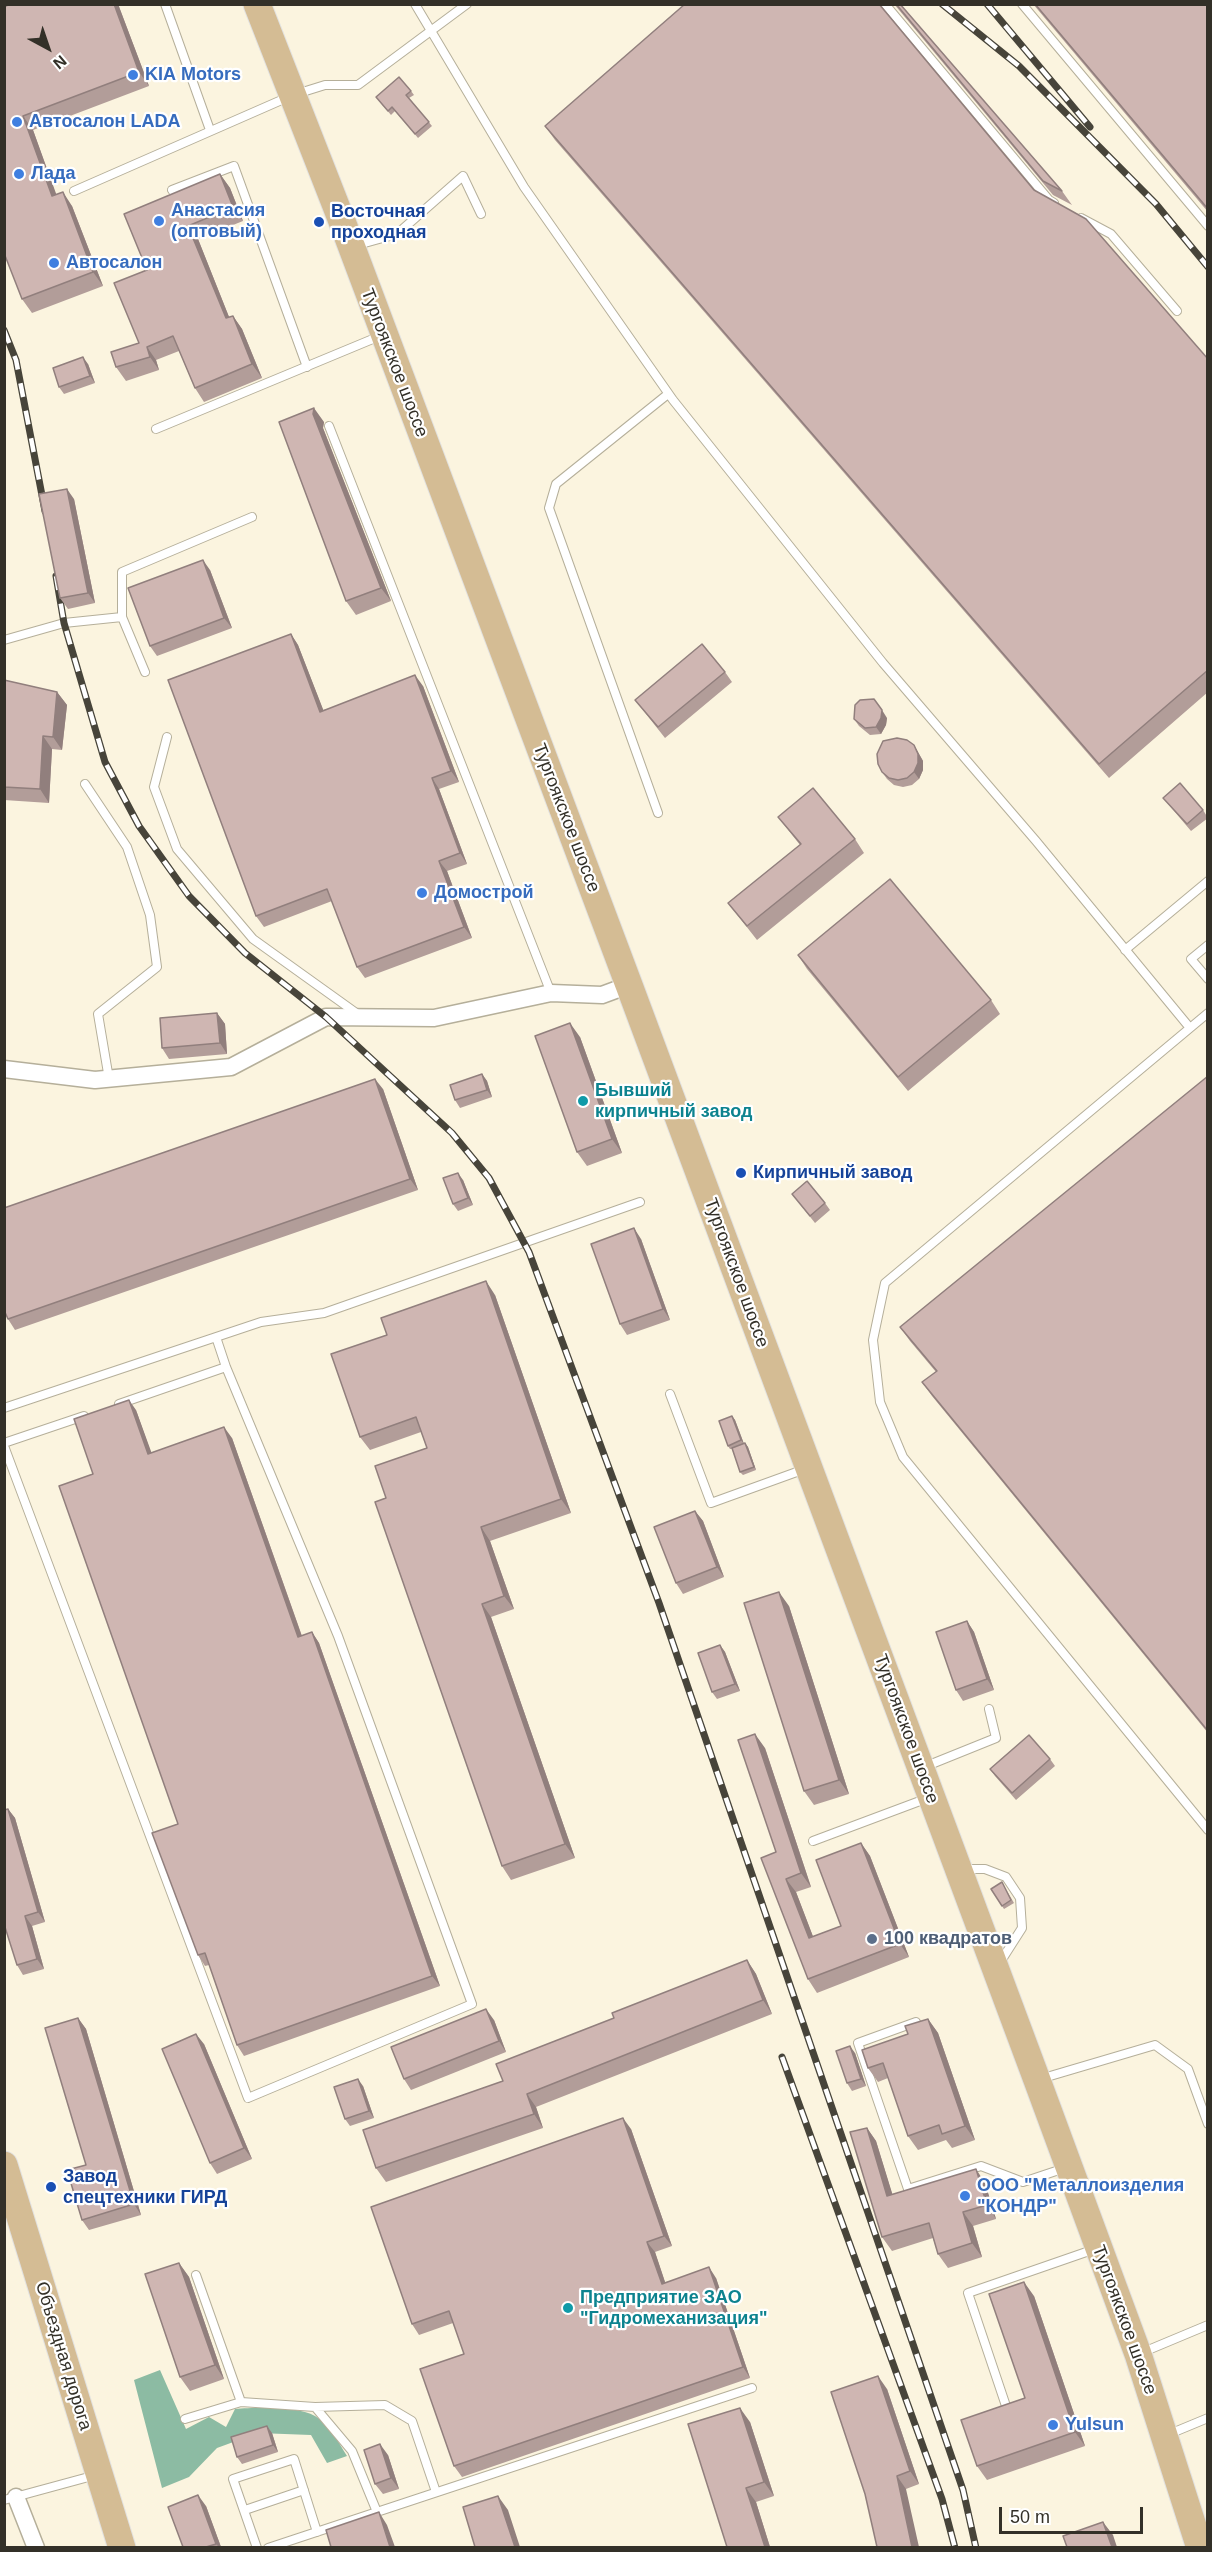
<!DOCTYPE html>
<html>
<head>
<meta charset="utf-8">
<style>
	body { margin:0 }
	#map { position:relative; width:1212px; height:2552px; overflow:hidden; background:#fbf4df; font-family:Arial,sans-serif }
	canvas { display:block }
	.frame { position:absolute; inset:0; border:6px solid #333028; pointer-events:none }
	.north { position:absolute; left:18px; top:18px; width:60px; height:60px; -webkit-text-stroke:4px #fff; paint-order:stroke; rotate:140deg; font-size:16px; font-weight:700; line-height:24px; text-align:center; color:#333028 }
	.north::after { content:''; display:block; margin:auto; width:21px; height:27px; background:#333028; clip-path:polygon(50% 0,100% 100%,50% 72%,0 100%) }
	.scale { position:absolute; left:999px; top:2507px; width:144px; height:27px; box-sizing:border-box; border:3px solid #333028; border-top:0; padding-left:8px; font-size:18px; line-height:21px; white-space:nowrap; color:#333028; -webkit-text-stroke:4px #fff; paint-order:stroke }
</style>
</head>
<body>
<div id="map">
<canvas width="1212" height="2552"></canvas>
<div class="frame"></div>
<div class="north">N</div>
<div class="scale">50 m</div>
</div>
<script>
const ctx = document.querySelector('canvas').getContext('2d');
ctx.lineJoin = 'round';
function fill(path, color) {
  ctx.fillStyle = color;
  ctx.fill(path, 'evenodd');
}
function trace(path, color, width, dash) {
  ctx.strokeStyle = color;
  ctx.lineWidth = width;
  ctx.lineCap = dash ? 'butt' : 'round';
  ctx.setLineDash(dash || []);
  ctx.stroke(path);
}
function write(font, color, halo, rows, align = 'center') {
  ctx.font = font + ' Arial,sans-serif';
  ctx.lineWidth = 4.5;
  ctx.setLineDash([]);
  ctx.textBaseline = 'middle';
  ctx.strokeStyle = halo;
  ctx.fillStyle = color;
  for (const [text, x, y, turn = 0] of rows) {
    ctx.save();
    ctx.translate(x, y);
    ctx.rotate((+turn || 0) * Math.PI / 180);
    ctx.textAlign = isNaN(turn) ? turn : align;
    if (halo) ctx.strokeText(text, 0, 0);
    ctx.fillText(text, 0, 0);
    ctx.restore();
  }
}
fill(new Path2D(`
	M160,2370l26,59 23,-12 17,10 9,-18c20,-2 63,-3 80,7 14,8 24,27 32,40l-20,7 -16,-28 -53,-2 -41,15 -28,29 -27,11 -28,-108z`), '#8cbba3');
const lane = new Path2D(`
	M165,4l45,126
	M415,4l109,183 149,213 210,263 153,178 154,187 -305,255 -12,57 7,62 23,55 305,373
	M885,4l164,196 5,3
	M1022,4l186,222
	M172,190l62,-24 73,201
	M74,191l219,-96 32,-10h33l109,-81
	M1081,218l30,16 66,77
	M354,246l43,-12 66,-58 18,38
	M329,426l222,567
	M156,429l224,-93
	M4,640l60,-17 58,-6
	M145,672l-23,-55v-45l130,-55
	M167,737l-13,50 23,62 76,90 106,76
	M85,784l42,63 23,68 7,52 -59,47 11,65
	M658,813l-109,-305 7,-24 112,-90
	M1208,945l-17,14 17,20
	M1125,950l83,-69
	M1190,1028l18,-15
	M670,1394l41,109 94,-34
	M119,1404l107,-37
	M4,1408l257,-86 63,-9 316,-111
	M4,1443l80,-27
	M4,1446l244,652 224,-94 -134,-368 -112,-269 -10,-30
	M924,1767l72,-29 -7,-29
	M813,1841l115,-43
	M962,1869h23l21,8 14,21 2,30 -23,36
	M916,2022l-58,21 50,146 73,-23 42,16 42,-14
	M1040,2079l115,-34 33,24 20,55
	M196,2275l45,127
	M1141,2353l67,-28
	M1006,2406l-38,-113 127,-44
	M315,2407l70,-2 27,16 24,71
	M185,2419l56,-17 74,5 37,44 25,61
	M1167,2435l41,-17
	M4,2500l92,-25
	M245,2510l59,-20
	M257,2548l-24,-69 61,-20 23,73
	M268,2548l484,-160`);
const street = new Path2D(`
	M4,1069l91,11 136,-13 95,-50 108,1 117,-25 51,2 27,-10
	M16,2497l20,51`);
const primary = new Path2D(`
	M257,4l83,212 289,769 408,1095 101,274 62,194
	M4,2165l118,383`);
trace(lane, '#b5af9a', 10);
trace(street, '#b5af9a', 19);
trace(primary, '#e2e2e1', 29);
trace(lane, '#fff', 8);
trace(street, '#fff', 16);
trace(primary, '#d4bc94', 27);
const rail = new Path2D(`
	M942,4l77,62 137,138 52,63
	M987,4l103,123
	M4,330l12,30 29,151
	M56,576l8,47 41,139 34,64 50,70 56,57 81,64 126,116 37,45 40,74 130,351 304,887 13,58
	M782,2057l160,442 13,49`);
trace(rail, '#47443a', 7);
trace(rail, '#fff', 4.5, [14]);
fill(new Path2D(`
	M10,4h108l31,82 -116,44 23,65 16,11 31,80 -71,27 -10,-14z
	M894,4h6l162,187 10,14 -19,-10z
	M1033,4h175v208z
	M411,91l3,4 -5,3 23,28 -14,12 -23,-27 -4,4 -12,-14z
	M545,126l489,64 174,169v333l-99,86 -554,-638z
	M220,174l10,14 13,33 -45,18 31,78 4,-1 9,13 20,49 -58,24 -9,-14 -16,-37 -23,9 3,10 -33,11 -10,-14 23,-24 8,-73z
	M88,364l7,19 -31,11 -5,-7z
	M279,422h45l-1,6 68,173 -35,14 -10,-14z
	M74,499l21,104 -27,6 -8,-11z
	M210,570l22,58 -75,28 -7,-10z
	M291,634l7,11 25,65 100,-24 36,96 -20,7 28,75 -20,7 25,67 -107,40 -8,-11 -25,-66 -68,26 -8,-11z
	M725,672l7,10 -67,56 -30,-38z
	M4,680l53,12 10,13 -5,45 -10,-1 -3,54 -45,-3z
	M887,718l-1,7 -5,9 -11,1 -11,-9 -5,-7z
	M914,745l9,16v9l-4,9 -7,6 -9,2 -9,-2 -7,-6 -5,-7z
	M1163,798l40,12 5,8 -17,13z
	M778,817l77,22 9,14 -107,87 -29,-37 72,-58z
	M798,955l193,45 9,14 -92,77 -101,-122z
	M217,1013l8,11 2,30 -58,5 -7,-11z
	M580,1037l42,116 -35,13 -10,-14z
	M482,1074l5,7 5,16 -32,11 -5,-8z
	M1208,1076v657l-276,-337 -10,-14 14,-10 -26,-31 -10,-14z
	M383,1089l35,101 -403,140 -7,-11z
	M463,1180l10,25 -15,6 -5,-7z
	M792,1194l33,9 5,7 -15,13z
	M641,1239l29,81 -43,15 -7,-11z
	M495,1295l76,218 -81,28 24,68 -23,8 84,241 -64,22 -9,-14 -116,-368 41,-50 -6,-16 -51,18 -10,-13 27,-102z
	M136,1410l15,43 81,-15 70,198 10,-4 7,11 121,343 -196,70 -7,-11 -28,-80 -4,1 -7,-11 -20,-131z
	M732,1416l3,4 9,24 1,-1 3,4 8,23 -13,5 -3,-3 -8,-23h-2l-2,-3z
	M695,1511l8,10 21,56 -41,17 -7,-11z
	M789,1606l60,188 -35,11 -10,-14z
	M967,1621l7,11 20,58 -31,11 -7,-11z
	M720,1645l5,7 15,39 -23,8 -5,-7z
	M765,1748l46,139 -15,5 17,45 28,-11 20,-83 9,13 39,101 -92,36 -9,-14 -32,-127z
	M1050,1759l5,7 -39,34 -21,-24 -5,-7z
	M8,1809l7,9 30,104 -13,4 12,43 -21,6 -6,-10z
	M1004,1886l10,17 -10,6 -13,-20z
	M747,1960l9,14 16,40 -236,93 7,21 -157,54 -10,-14 127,-87 111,-63z
	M78,2018l8,11 55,186 -52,15 -7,-10 4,-55z
	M928,2019l10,14 37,107 -23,8 -6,-8 -28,10 -10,-14 -20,-58 -10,4 -10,-14 40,-34z
	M494,2020l12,32 -95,38 -7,-11z
	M204,2044l48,115 -35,15 -7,-11z
	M855,2053l11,33 -14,5 -5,-8z
	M363,2086l11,32 -24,8 -5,-7z
	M867,2128l9,13 16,53 93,-11 11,36 -23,7 9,31 -34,11 -10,-14 -5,-16 -41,13 -10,-14z
	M631,2129l41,117 -17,6 10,30 51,-4 34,100 -288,99 -8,-11 10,-112 -11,-31 -34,12 -7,-11z
	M179,2263l10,14 35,102 -34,12 -10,-14z
	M1034,2296l51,150 -98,34 -10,-14 48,-68z
	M887,2389l32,95 -13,5 -29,58z
	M750,2422l24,74 -18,6 14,45h-43z
	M267,2426l5,7 6,19 -36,12 -5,-7z
	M388,2455l11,34 -16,5 -8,-10z
	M206,2506l15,41h-38z`), '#b29d99');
fill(new Path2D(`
	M114,4h4l31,82 -10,-14z
	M23,116l10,14 29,80 -10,-14z
	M220,174l10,14 13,33 -10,-14z
	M63,192l9,14 31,80 -10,-14z
	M188,226l10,13 37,93 -9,-14z
	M233,316l9,13 20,49 -10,-14z
	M147,347l9,13 3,10 -9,-13z
	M83,357l5,7 7,19 -5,-7z
	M314,408l10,14 -1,6 68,173 -10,-13 -68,-174z
	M67,489l7,10 21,104 -7,-10z
	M203,560l7,10 22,58 -8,-10z
	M291,634l7,11 30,77 -8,-10z
	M415,675l8,11 36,96 -8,-11z
	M57,692l10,13 -5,45 -9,-13z
	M882,710l5,8 -1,7 -5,9 -5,-7z
	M43,736l9,13 -3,54 -9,-14z
	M914,745l9,16v9l-4,9 -5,-7z
	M432,778l7,11 28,75 -7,-11z
	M439,861l8,10 25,67 -8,-11z
	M217,1013l8,11 2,30 -7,-11z
	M570,1023l10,14 42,116 -10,-14z
	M482,1074l5,7 5,16 -5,-7z
	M375,1079l8,10 35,101 -8,-11z
	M458,1173l5,7 10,25 -5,-7z
	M634,1228l7,11 29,81 -7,-11z
	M486,1281l9,14 76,218 -10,-14z
	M129,1400l7,10 20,55 -8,-11z
	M732,1416l3,4 9,24 -3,-4z
	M224,1427l8,11 74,210 -8,-11z
	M745,1443l3,4 8,23 -2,-3z
	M695,1511l8,10 21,56 -7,-10z
	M481,1527l9,14 24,68 -10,-13z
	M779,1592l10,14 60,188 -10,-14z
	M482,1604l9,13 84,241 -10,-14z
	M967,1621l7,11 20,58 -7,-11z
	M312,1632l7,11 121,343 -8,-10z
	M720,1645l5,7 15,39 -5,-7z
	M755,1734l10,14 46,139 -10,-14z
	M8,1809l7,9 30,104 -7,-10z
	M861,1843l9,13 39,101 -9,-13z
	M786,1879l10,13 23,60 -10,-14z
	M25,1916l7,10 12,43 -7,-10z
	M747,1960l9,14 16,40 -9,-14z
	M486,2009l8,11 12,32 -7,-11z
	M78,2018l8,11 55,186 -7,-11z
	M928,2019l10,14 37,107 -10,-14z
	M196,2034l8,10 48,115 -8,-11z
	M850,2046l5,7 11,33 -5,-7z
	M358,2079l5,7 11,32 -5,-7z
	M527,2094l9,13 7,21 -9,-14z
	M623,2118l8,11 41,117 -8,-10z
	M867,2128l9,13 21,68 -10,-13z
	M976,2169l9,14 11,36 -9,-14z
	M963,2212l10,14 9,31 -10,-14z
	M647,2242l8,10 14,42 -7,-10z
	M179,2263l10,14 35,102 -9,-14z
	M709,2267l7,11 34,100 -7,-11z
	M1024,2282l10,14 51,150 -10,-14z
	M878,2376l9,13 32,95 -9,-13z
	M740,2408l10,14 24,74 -10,-14z
	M267,2426l5,7 6,19 -5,-7z
	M380,2444l8,11 11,34 -8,-11z
	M897,2476l9,13 13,58h-7z
	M746,2488l10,14 14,45h-5z
	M198,2495l8,11 15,41h-2l-3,-3z
	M498,2496l10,14 12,37h-5z
	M379,2512l8,13 8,22h-5z
	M1103,2522l10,13 4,12h-5z`), '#917f7d');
const building = new Path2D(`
	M10,4h104l25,68 -116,44 29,80 11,-4 30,80 -71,27 -18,-46v-246z
	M685,4h194l155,186 52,29 122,140v311l-109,94 -554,-638z
	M896,4h4l162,187 -19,-10z
	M1035,4h173v205z
	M399,77l12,14 -5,4 23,27 -14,12 -23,-27 -4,4 -12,-14z
	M220,174l13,33 -45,19 38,92 7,-2 19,48 -57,24 -22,-52 -26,11 3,10 -34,10 -5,-15 28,-9 -25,-60 33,-13 -23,-56z
	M83,357l7,19 -31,11 -6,-19z
	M314,408l-1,6 68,174 -35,13 -67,-179z
	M67,489l21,104 -28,5 -21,-104z
	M203,560l21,58 -74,28 -22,-58z
	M291,634l29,78 95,-37 36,96 -19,7 28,75 -21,8 25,66 -107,40 -30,-78 -71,27 -88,-236z
	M702,644l23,28 -67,55 -23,-27z
	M4,680l53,12 -4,45 -10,-1 -3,53 -36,-2z
	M874,699l8,11 -1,8 -5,9 -11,1 -11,-9 1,-14 5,-5z
	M897,738l10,2 7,5 4,9v9l-4,9 -7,6 -9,2 -9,-2 -7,-6 -4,-8 -1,-10 6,-13z
	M1180,783l23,27 -16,14 -24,-26z
	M813,788l42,51 -108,87 -19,-23 73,-59 -23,-27z
	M890,879l101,121 -93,77 -100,-122z
	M217,1013l3,30 -58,5 -2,-30z
	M570,1023l42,116 -35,13 -42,-116z
	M482,1074l5,16 -32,10 -5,-15z
	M1208,1076v655l-286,-349 15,-11 -37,-44z
	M375,1079l35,100 -402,140 -4,-9v-102z
	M458,1173l10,25 -15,6 -10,-26z
	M807,1181l18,22 -15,13 -18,-22z
	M634,1228l29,81 -43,15 -29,-80z
	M486,1281l75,218 -80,28 23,69 -22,8 83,240 -63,22 -127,-364 11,-4 -11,-32 52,-18 -11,-31 -56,20 -29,-83 56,-19 -6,-17z
	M129,1400l19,54 76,-27 74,210 14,-5 120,344 -195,69 -32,-92 -7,2 -46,-122 26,-9 -119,-338 34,-12 -19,-55z
	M732,1416l9,24 -13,6 -9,-25z
	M745,1443l9,24 -14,5 -8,-24z
	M695,1511l22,56 -41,16 -22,-56z
	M779,1592l60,188 -35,11 -60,-188z
	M967,1621l20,58 -31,11 -20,-58z
	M720,1645l15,39 -23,8 -14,-39z
	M755,1734l46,139 -15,6 23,59 32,-12 -25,-66 45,-17 39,101 -92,35 -47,-121 15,-6 -38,-112z
	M1029,1735l21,24 -38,34 -22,-24z
	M8,1809l30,103 -13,4 12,43 -20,6 -13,-41v-114z
	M1002,1882l9,18 -9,6 -11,-17z
	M747,1960l16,40 -236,94 7,20 -158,54 -13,-38 140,-49 -7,-17 118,-46 -2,-5z
	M486,2009l13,32 -95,38 -13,-32z
	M78,2018l56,186 -52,16 -15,-50 19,-5 -41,-137z
	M928,2019l37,107 -23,8 -3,-9 -31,11 -25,-73 -15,5 -6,-18 46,-16 -3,-8z
	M196,2034l48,114 -34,15 -48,-114z
	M850,2046l11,33 -14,4 -11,-32z
	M358,2079l11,32 -24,8 -11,-32z
	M623,2118l41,118 -17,6 15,42 47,-17 34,100 -289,99 -34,-97 44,-15 -15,-43 -37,13 -41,-117z
	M867,2128l20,68 89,-27 11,36 -24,7 9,31 -34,11 -9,-31 -47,14 -32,-105z
	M179,2263l36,102 -35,12 -35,-103z
	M1024,2282l51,150 -98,34 -16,-46 64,-22 -36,-104z
	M878,2376l32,95 -13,5 15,71h-35l-12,-53 -34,-102z
	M740,2408l24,74 -18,6 19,59h-38l-39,-123z
	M267,2426l6,19 -36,12 -6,-20z
	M380,2444l11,34 -16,6 -11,-34z
	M198,2495l18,49 -10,3h-23l-15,-40z
	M498,2496l17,51h-40l-12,-40z
	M379,2512l11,35h-59l-5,-17z
	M1103,2522l9,25h-45l-4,-11z`);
fill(building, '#cfb6b2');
trace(building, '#917f7d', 1.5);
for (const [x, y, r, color] of [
	[133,75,6,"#3f7fe0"],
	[17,122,6,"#3f7fe0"],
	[19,174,6,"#3f7fe0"],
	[159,221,6,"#3f7fe0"],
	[319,222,6,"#1a4fb4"],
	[54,263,6,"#3f7fe0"],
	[422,893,6,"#3f7fe0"],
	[583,1101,6,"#0f9aa8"],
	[741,1173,6,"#1a4fb4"],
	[872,1939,6,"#5c6f8a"],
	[51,2187,6,"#1a4fb4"],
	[965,2196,6,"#3f7fe0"],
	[568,2308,6,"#0f9aa8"],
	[1053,2425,6,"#3f7fe0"]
]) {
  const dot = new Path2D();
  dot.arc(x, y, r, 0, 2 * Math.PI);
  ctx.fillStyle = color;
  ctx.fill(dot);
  trace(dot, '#fff', 2);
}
write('bold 18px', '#366cbe', '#fff', [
	["KIA Motors",145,75],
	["Автосалон LADA",29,122],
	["Лада",31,174],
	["Анастасия",171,211],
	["(оптовый)",171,232],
	["Автосалон",66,263],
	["Домострой",434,893],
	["ООО \"Металлоизделия",977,2186],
	["\"КОНДР\"",977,2207],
	["Yulsun",1065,2425]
], 'left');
write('bold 18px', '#164399', '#fff', [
	["Восточная",331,212],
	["проходная",331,233],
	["Кирпичный завод",753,1173],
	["Завод",63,2177],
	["спецтехники ГИРД",63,2198]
], 'left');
write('18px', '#333028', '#fff', [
	["Тургоякское шоссе",394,363,69],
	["Тургоякское шоссе",566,818,69],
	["Тургоякское шоссе",736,1273,70],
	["Тургоякское шоссе",906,1729,70],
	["Тургоякское шоссе",1124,2320,70],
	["Объездная дорога",63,2356,73]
]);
write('bold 18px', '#0d838f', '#fff', [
	["Бывший",595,1091],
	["кирпичный завод",595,1112],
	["Предприятие ЗАО",580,2298],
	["\"Гидромеханизация\"",580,2319]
], 'left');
write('bold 18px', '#4e5e75', '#fff', [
	["100 квадратов",884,1939]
], 'left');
</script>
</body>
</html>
